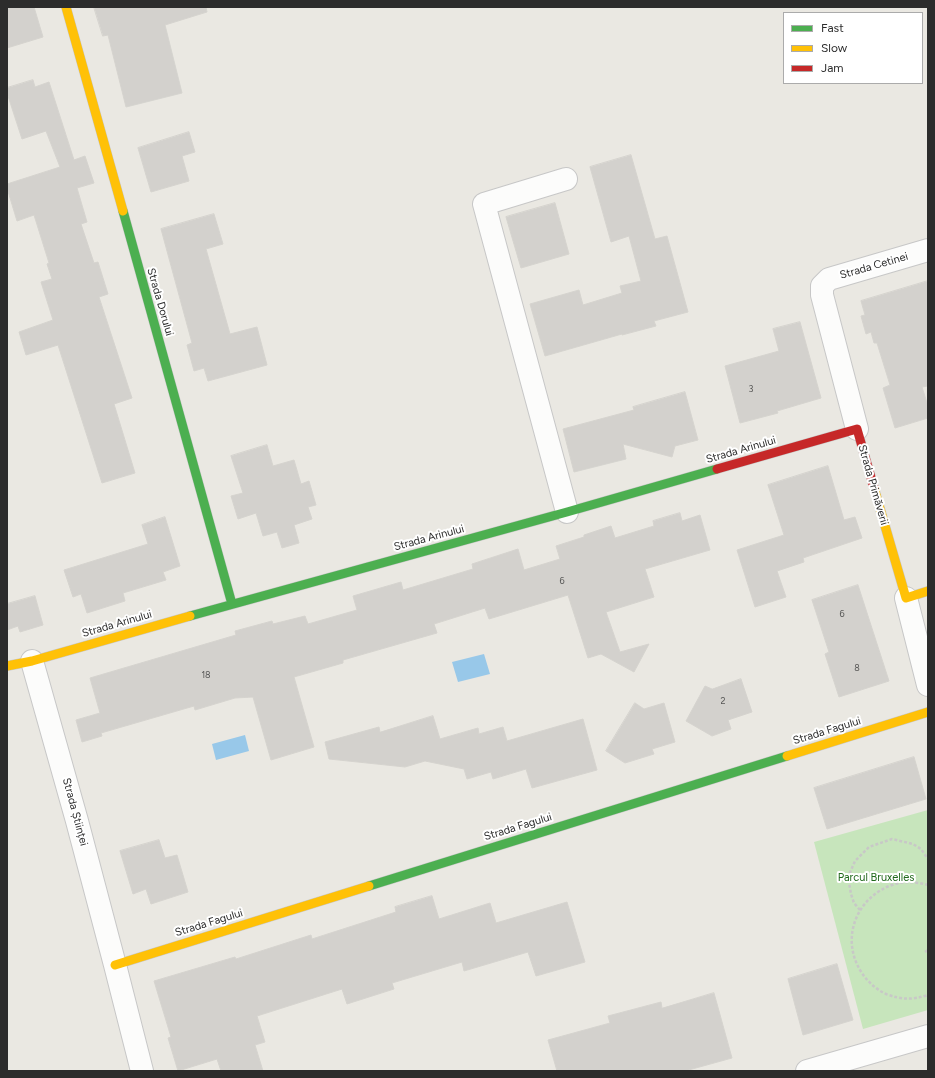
<!DOCTYPE html>
<html>
<head>
<meta charset="utf-8">
<style>
	body { margin:0 }
	#map { position:relative; width:935px; height:1078px; overflow:hidden; background:#eae8e2; font-family:Figtree,sans-serif }
	canvas { display:block }
	.frame { position:absolute; inset:0; border:8px solid #2c2c2c; pointer-events:none }
	.legend { position:absolute; left:783px; top:12px; width:140px; height:72px; box-sizing:border-box; background:#fff; border:1px solid #ababab; margin:0; padding:5px 7px; list-style:none; font-size:12px; color:#2c2c2c }
	.legend li { display:flex; align-items:center; gap:8px; height:20px }
	.legend b { width:20px; border:1px solid #ababab }
</style>
</head>
<body>
<div id="map">
<canvas width="935" height="1078"></canvas>
<div class="frame"></div>
<ul class="legend">
<li><b style="height:5px;background:#4caf50"></b>Fast</li>
<li><b style="height:5px;background:#ffc107"></b>Slow</li>
<li><b style="height:5px;background:#c62828"></b>Jam</li>
</ul>
</div>
<script>
const ctx = document.querySelector('canvas').getContext('2d');
ctx.lineJoin = 'round';
function fill(path, color) {
  ctx.fillStyle = color;
  ctx.fill(path, 'evenodd');
}
function trace(path, color, width, dash) {
  ctx.strokeStyle = color;
  ctx.lineWidth = width;
  ctx.lineCap = dash ? 'butt' : 'round';
  ctx.setLineDash(dash || []);
  ctx.stroke(path);
}
function write(font, color, halo, rows, align = 'center') {
  ctx.font = font + ' Figtree,sans-serif';
  ctx.lineWidth = 4;
  ctx.setLineDash([]);
  ctx.textBaseline = 'middle';
  ctx.strokeStyle = halo;
  ctx.fillStyle = color;
  for (const [text, x, y, turn = 0] of rows) {
    ctx.save();
    ctx.translate(x, y);
    ctx.rotate((+turn || 0) * Math.PI / 180);
    ctx.textAlign = isNaN(turn) ? turn : align;
    if (halo) ctx.strokeText(text, 0, 0);
    ctx.fillText(text, 0, 0);
    ctx.restore();
  }
}
fill(new Path2D(`
	M928,810v200l-65,19 -49,-187z`), '#c7e5bc');
fill(new Path2D(`
	M484,654l6,20 -32,8 -6,-20z
	M245,735l4,16 -33,9 -4,-16z`), '#98c8e9');
const building = new Path2D(`
	M7,7h27l9,30 -36,11z
	M94,7h112l1,5 -42,13 17,68 -56,14 -18,-72 -5,1z
	M33,80l2,7 14,-5 25,78 11,-4 9,27 -17,5 10,34 -6,2 13,39 4,-1 10,32 -9,3 33,101 -18,6 21,69 -33,10 -44,-138 -32,10 -7,-23 34,-12 -12,-38 11,-3 -5,-15 2,-1 -15,-48 -17,6 -10,-33v-4l53,-17 -14,-36 -24,8 -15,-46v-5z
	M189,132l6,20 -13,4 7,25 -38,11 -13,-44z
	M631,155l24,84 12,-3 21,76 -34,9 2,5 -34,9v-1l-77,22 -15,-52 49,-14 4,15 39,-12 -2,-7 21,-5 -12,-45 -18,6 -21,-75z
	M555,203l14,51 -48,14 -15,-51z
	M214,214l9,30 -17,5 24,85 27,-7 10,38 -59,16 -4,-13 -10,3 -7,-26 5,-2 -31,-114z
	M928,281v105l-6,1 6,19v12l-33,10 -12,-40 7,-3 -13,-42h-3l-3,-11 -5,2 -5,-18 4,-1 -4,-14z
	M800,322l21,76 -44,13 1,2 -38,10 -15,-57 54,-15 -6,-22z
	M685,392l13,48 -23,6 -3,11 -49,-13 3,15 -52,13 -11,-43 71,-19 -1,-3z
	M267,445l6,21 21,-6 7,24 8,-3 7,24 -8,2 4,12 -18,6 5,18 -17,5 -5,-16 -14,4 -7,-23 -18,6 -7,-23 12,-3 -12,-37z
	M828,466l16,54 11,-3 7,21 -59,20 1,4 -27,9 9,26 -31,10 -18,-57 47,-15 -16,-50z
	M680,513l2,8 18,-6 10,35 -65,19 9,28 -48,15 14,40 29,-8 -15,28 -33,-18 -13,4 -20,-63 -79,24 -4,-11 -51,16 3,9 -94,27v3l-49,14 20,70 -43,13 -18,-63 -18,1 -40,12 -1,-4 -93,27 1,3 -20,6 -6,-22 24,-7 -10,-35 146,-43 -1,-4 37,-10 1,3 32,-8 3,8 49,-14 -4,-14 48,-14 2,8 70,-21 -1,-5 46,-15 6,21 36,-11 -4,-13 28,-9v-2l27,-9 4,12 39,-12 -1,-5z
	M165,517l15,49 -17,6 3,8 -43,13 2,8 -38,12 -6,-19 -8,3 -9,-27 84,-26 -6,-19z
	M858,585l31,96 -50,16 -14,-43 4,-2 -17,-52z
	M35,596l8,29 -23,7 -2,-6 -11,4v-26z
	M741,679l11,33 -24,8 3,9 -19,7 -26,-15 19,-35 7,3z
	M635,703l9,6 20,-6 11,39 -23,7 2,5 -29,9 -19,-12z
	M433,716l7,23 38,-11 1,6 24,-7 4,14 76,-22 14,51 -65,18 -6,-19 -33,10 -2,-7 -24,7 -3,-10 -39,-8 -20,6 -76,-8 -4,-17 54,-15 1,5z
	M914,757l12,42 -99,30 -13,-41z
	M159,840l6,18 12,-3 11,37 -37,12 -5,-15 -13,5 -13,-43z
	M432,896l7,23 51,-16 6,20 71,-21 18,60 -49,14 -8,-24 -64,19 -2,-9 -70,21 2,6 -47,15 -5,-15 -85,27 8,26 -10,3 8,26h-42l-4,-12 -39,12 -10,-33 3,-1 -17,-56 81,-24 1,2 75,-24 1,4 84,-27 -1,-5z
	M837,964l16,56 -50,15 -15,-56z
	M714,993l18,65 -47,13h-128l-9,-31 62,-17 -2,-7 53,-14 1,6z`);
fill(building, '#d3d1cd');
trace(building, '#d5d3ce', 1);
const street = new Path2D(`
	M566,179l-82,25 83,308
	M857,429l-35,-134v-9l7,-7 99,-29
	M906,598l22,87
	M32,661l45,160 38,144 27,106
	M807,1071l121,-35`);
const fast = new Path2D(`
	M123,211l109,393
	M190,616l377,-104 150,-43
	M369,886l418,-130`);
const slow = new Path2D(`
	M66,7l57,204
	M874,488l32,110 22,-7
	M7,666l25,-5 158,-45
	M787,756l141,-44
	M115,965l254,-79`);
const jam = new Path2D(`
	M717,469l140,-40 17,59`);
trace(street, '#c7c7c7', 24);
trace(fast, '#c7c7c7', 10);
trace(slow, '#c7c7c7', 10);
trace(jam, '#c7c7c7', 10);
trace(new Path2D(`
	M928,885c-11,-3 -22,-4 -33,-1 -37,11 -55,52 -35,86 6,10 15,19 26,24 16,6 26,6 42,1
	M860,910l-6,-7 -3,-9 -3,-17 7,-16 14,-14 23,-8 21,5 8,5 7,10
	M925,952l3,-2`), '#c8c8c7', 2.5, [3, 2]);
trace(street, '#fcfcfb', 22);
trace(fast, '#4caf50', 9);
trace(slow, '#ffc107', 9);
trace(jam, '#c62828', 9);
write('9px', '#565655', null, [
	["3",751,389],
	["6",562,581],
	["6",842,614],
	["8",857,668],
	["18",206,675],
	["2",723,701]
]);
write('11px', '#2c2c2c', '#fff', [
	["Strada Cetinei",874,266,-16],
	["Strada Dorului",160,302,74],
	["Strada Arinului",741,450,-16],
	["Strada Primăverii",873,485,74],
	["Strada Arinului",429,538,-15],
	["Strada Arinului",117,624,-16],
	["Strada Fagului",827,731,-17],
	["Strada Științei",75,812,75],
	["Strada Fagului",518,827,-17],
	["Strada Fagului",209,923,-17]
]);
write('11px', '#21691c', '#fff', [
	["Parcul Bruxelles",876,878]
]);
</script>
</body>
</html>
